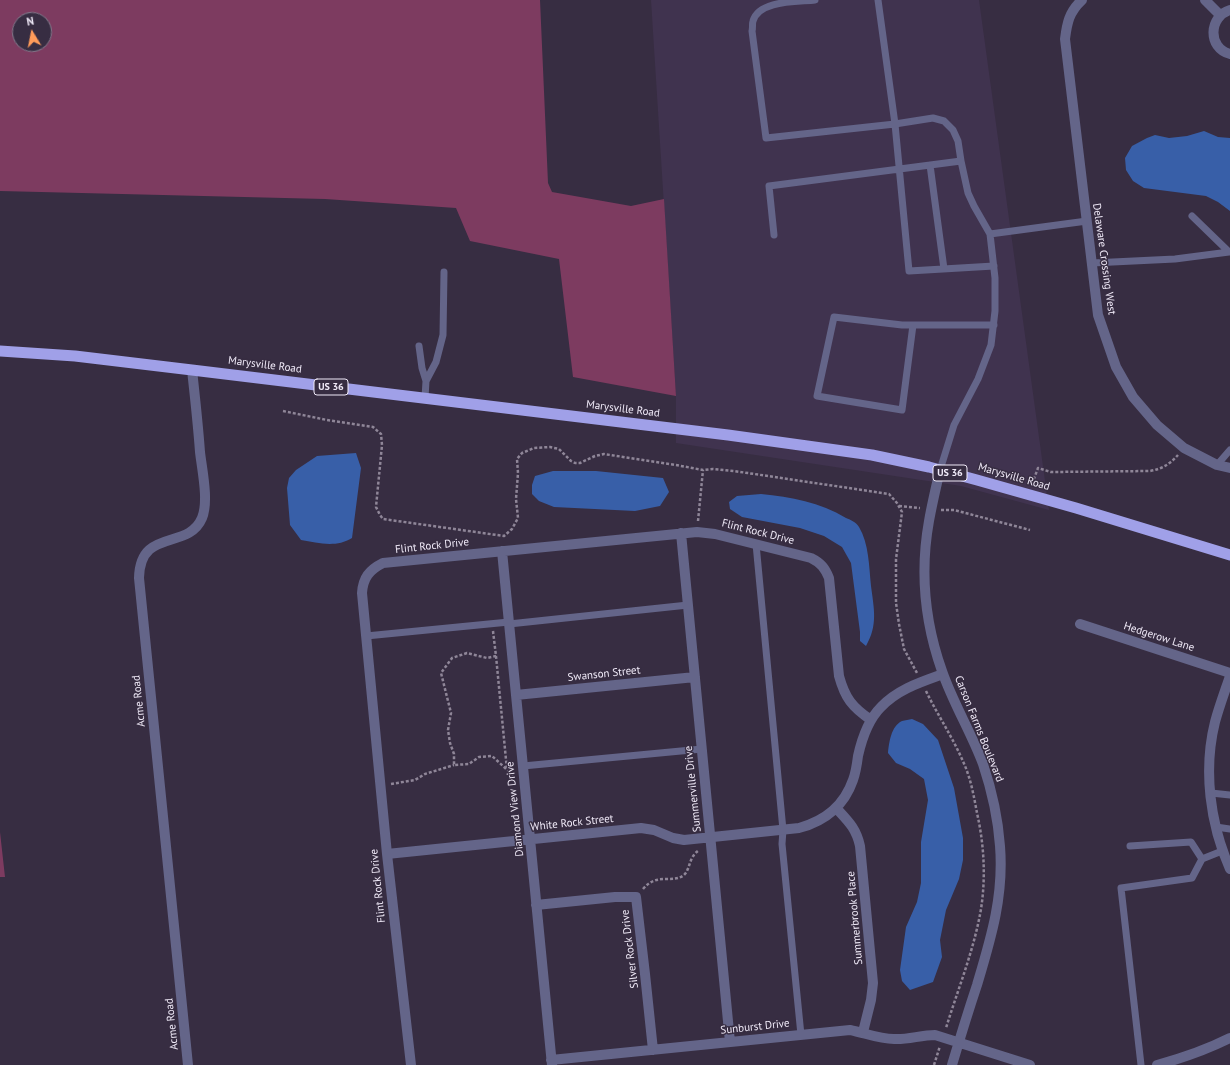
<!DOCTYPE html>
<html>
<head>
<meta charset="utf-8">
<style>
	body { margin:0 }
	#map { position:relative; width:1230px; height:1065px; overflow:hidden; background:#372d42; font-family:"PT Sans",sans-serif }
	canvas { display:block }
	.north { position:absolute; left:12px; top:12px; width:40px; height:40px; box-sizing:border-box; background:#372d42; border:1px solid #81798b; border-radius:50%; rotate:350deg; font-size:11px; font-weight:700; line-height:16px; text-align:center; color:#f0eaf8 }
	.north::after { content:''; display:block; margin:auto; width:14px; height:18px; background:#ff9b5a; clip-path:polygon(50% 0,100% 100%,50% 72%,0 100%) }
</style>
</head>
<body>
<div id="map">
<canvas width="1230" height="1065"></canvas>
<div class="north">N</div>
</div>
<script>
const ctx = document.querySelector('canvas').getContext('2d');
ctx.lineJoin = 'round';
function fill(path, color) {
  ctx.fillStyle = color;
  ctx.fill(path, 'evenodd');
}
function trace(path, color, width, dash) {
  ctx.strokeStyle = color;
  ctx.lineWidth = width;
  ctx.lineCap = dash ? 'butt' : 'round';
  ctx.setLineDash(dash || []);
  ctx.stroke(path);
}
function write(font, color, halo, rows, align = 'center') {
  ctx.font = font + ' "PT Sans",sans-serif';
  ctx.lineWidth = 3;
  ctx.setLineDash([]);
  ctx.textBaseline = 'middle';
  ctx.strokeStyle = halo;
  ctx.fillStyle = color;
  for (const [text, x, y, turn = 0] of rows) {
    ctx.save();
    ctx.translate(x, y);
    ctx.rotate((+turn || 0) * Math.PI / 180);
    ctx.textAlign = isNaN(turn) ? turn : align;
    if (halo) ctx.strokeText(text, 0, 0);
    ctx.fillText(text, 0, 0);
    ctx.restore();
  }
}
fill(new Path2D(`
	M651,0h328l70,510 -88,-24 -285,-43v-47z`), '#40334f');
fill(new Path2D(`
	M0,0h540l8,183 4,9 79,14 33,-7 12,197 -103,-19 -14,-118 -89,-18 -14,-33 -131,-9 -325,-8zM20,20h24v24h-24z
	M0,832l5,45h-5z`), '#7d3b60');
fill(new Path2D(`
	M1204,131l14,6 12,1v73l-12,-9 -12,-6 -62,-8 -11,-7 -7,-11 -1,-12 7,-12 15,-8 8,-3 14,3 18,-2z
	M356,453l5,15 -9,70c-16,10 -34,5 -51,2l-11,-15 -3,-37 2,-10 7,-8 21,-14z
	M553,471h43l67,7 6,14 -9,14 -25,5 -81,-4 -15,-6 -7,-7v-9l3,-9z
	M761,494c30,3 59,8 85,24 5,2 10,4 13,9 10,17 10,39 12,59 3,23 7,39 -5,60l-6,-5v-9l-9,-69 -9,-16 -18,-11 -24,-8 -58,-11 -12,-8 -1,-7 8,-6z
	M912,719l11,5 15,16 16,48 9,50v22l-4,19 -13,31 -6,30 2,17 -9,25 -23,8 -8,-9 -2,-11 6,-43 11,-25 4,-19v-41l7,-42 -4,-21 -14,-10 -14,-6 -8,-10c1,-10 3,-27 14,-32 3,-1 7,-1 10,-2z`), '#385fa8');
trace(new Path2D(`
	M283,411l44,9 46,7 8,7 1,11 -6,62 4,8 3,4 121,17 8,-7 6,-11 -2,-19 2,-26 -1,-14 5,-6 12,-5 16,-1 9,2 12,12 4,2h5l15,-7 9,-2 72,11 27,5 10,-1 21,2 155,23 8,9 5,9 -6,47v44l3,21 5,25 13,24
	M1032,484l6,-16 13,4 99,-1c12,-2 20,-7 28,-16
	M899,506l21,2
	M941,510h13l76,20
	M698,521l5,-51
	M493,631l3,25 -9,2 -20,-5 -15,5 -11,15 10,40 -3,17 2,13 4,11v11l15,-1 10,-7 13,-1 22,20
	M496,656l11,114
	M926,691c12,25 28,48 39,75 6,14 9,31 12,47 7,31 9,64 4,96 -7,41 -23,80 -35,119
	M391,784l24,-4 10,-6 29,-9
	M643,889c14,-17 30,-5 41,-14 7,-7 4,-17 15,-25
	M934,1065l6,-19`), '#8f8698', 2.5, [3, 2]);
trace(new Path2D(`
	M878,0l17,124 14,147 85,-5
	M961,161l7,32 6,13 16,28
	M930,165l14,104
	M774,235l-5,-49 192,-25 -3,-20 -5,-11 -9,-9 -11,-3 -38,6 -129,14 -14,-107c1,-3 0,-7 1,-10 6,-21 44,-19 62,-21
	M1092,263l83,-4 54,-7 -37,-36
	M913,325l-11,85 -85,-14 17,-79 68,8h92
	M419,346l3,22 4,13
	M425,398l1,-17 10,-19 7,-27 1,-63
	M1217,465l13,-15
	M940,470l14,-45 24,-46 13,-34 4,-34v-33l-5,-44 97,-13
	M756,544l27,286 -1,14 19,191
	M509,624l179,-19
	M366,636l143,-14
	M523,766l179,-17
	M1211,793l19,2
	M1216,827l14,2
	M1130,846l61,-4 11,17
	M1141,1065l-20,-177 71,-10 10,-19 20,-8`), '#646589', 7);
trace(new Path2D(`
	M1082,0c-13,12 -15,23 -17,39l33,276 18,52 17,30 24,28 27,23 33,17 13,3
	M1205,0l15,15
	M1230,10c-21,6 -23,38 0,44
	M940,470c-4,17 -8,34 -11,51 -9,50 -4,102 13,150 11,32 29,61 41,93 9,27 15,54 17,82 4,50 -9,92 -23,139 -9,27 -17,53 -25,80
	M681,533l49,509
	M502,551l50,514
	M1080,624l150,49
	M1230,676c-5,15 -11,31 -15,46 -12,48 -5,102 15,147
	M516,695l179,-18
	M836,808c12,13 20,20 24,38l13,137 -2,17 -8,32
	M387,854l254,-26 13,2 19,8 11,2 115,-12c26,-7 45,-22 54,-48 3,-8 4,-16 5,-24 4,-18 10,-36 23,-49 17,-18 40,-25 62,-33
	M536,905l79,-8h21l9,77 8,76
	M551,1060l299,-30c15,3 29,9 44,9 13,1 27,-4 41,-4l95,30
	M188,1065l-49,-487c1,-51 49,-27 63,-60 7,-17 0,-48 -2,-66 -2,-28 -5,-55 -8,-82
	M411,1065l-24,-211 -25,-261c1,-15 7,-23 21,-30l314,-31 18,2 96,24c10,5 14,10 18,20l10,98c6,22 13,31 32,44
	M1157,1065c26,-7 49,-15 73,-27`), '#646589', 10);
trace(new Path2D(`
	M0,351l75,5 117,14 536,65 144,20 57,12 48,13 99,28 154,47`), '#a0a0e8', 11);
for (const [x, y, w] of [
	[331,387,34],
	[950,473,34]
]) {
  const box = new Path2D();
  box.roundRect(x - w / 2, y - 8, w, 16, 3);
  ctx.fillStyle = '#372d42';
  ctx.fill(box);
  trace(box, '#f0eaf8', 1);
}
write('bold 10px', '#f0eaf8', null, [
	["US 36",331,387],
	["US 36",950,473]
]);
write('11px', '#f0eaf8', '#372d42', [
	["Delaware Crossing West",1104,259,82],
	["Marysville Road",265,365,7],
	["Marysville Road",623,409,7],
	["Marysville Road",1014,477,16],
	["Flint Rock Drive",758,532,14],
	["Flint Rock Drive",432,546,-6],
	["Hedgerow Lane",1159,637,18],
	["Swanson Street",604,674,-6],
	["Acme Road",139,701,-96],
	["Carson Farms Boulevard",979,729,68],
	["Summerville Drive",693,789,-96],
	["Diamond View Drive",515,809,-96],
	["White Rock Street",572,823,-6],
	["Flint Rock Drive",378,886,-96],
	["Summerbrook Place",855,918,-95],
	["Silver Rock Drive",630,949,-97],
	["Acme Road",172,1024,-96],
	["Sunburst Drive",755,1027,-6]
]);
</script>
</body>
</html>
